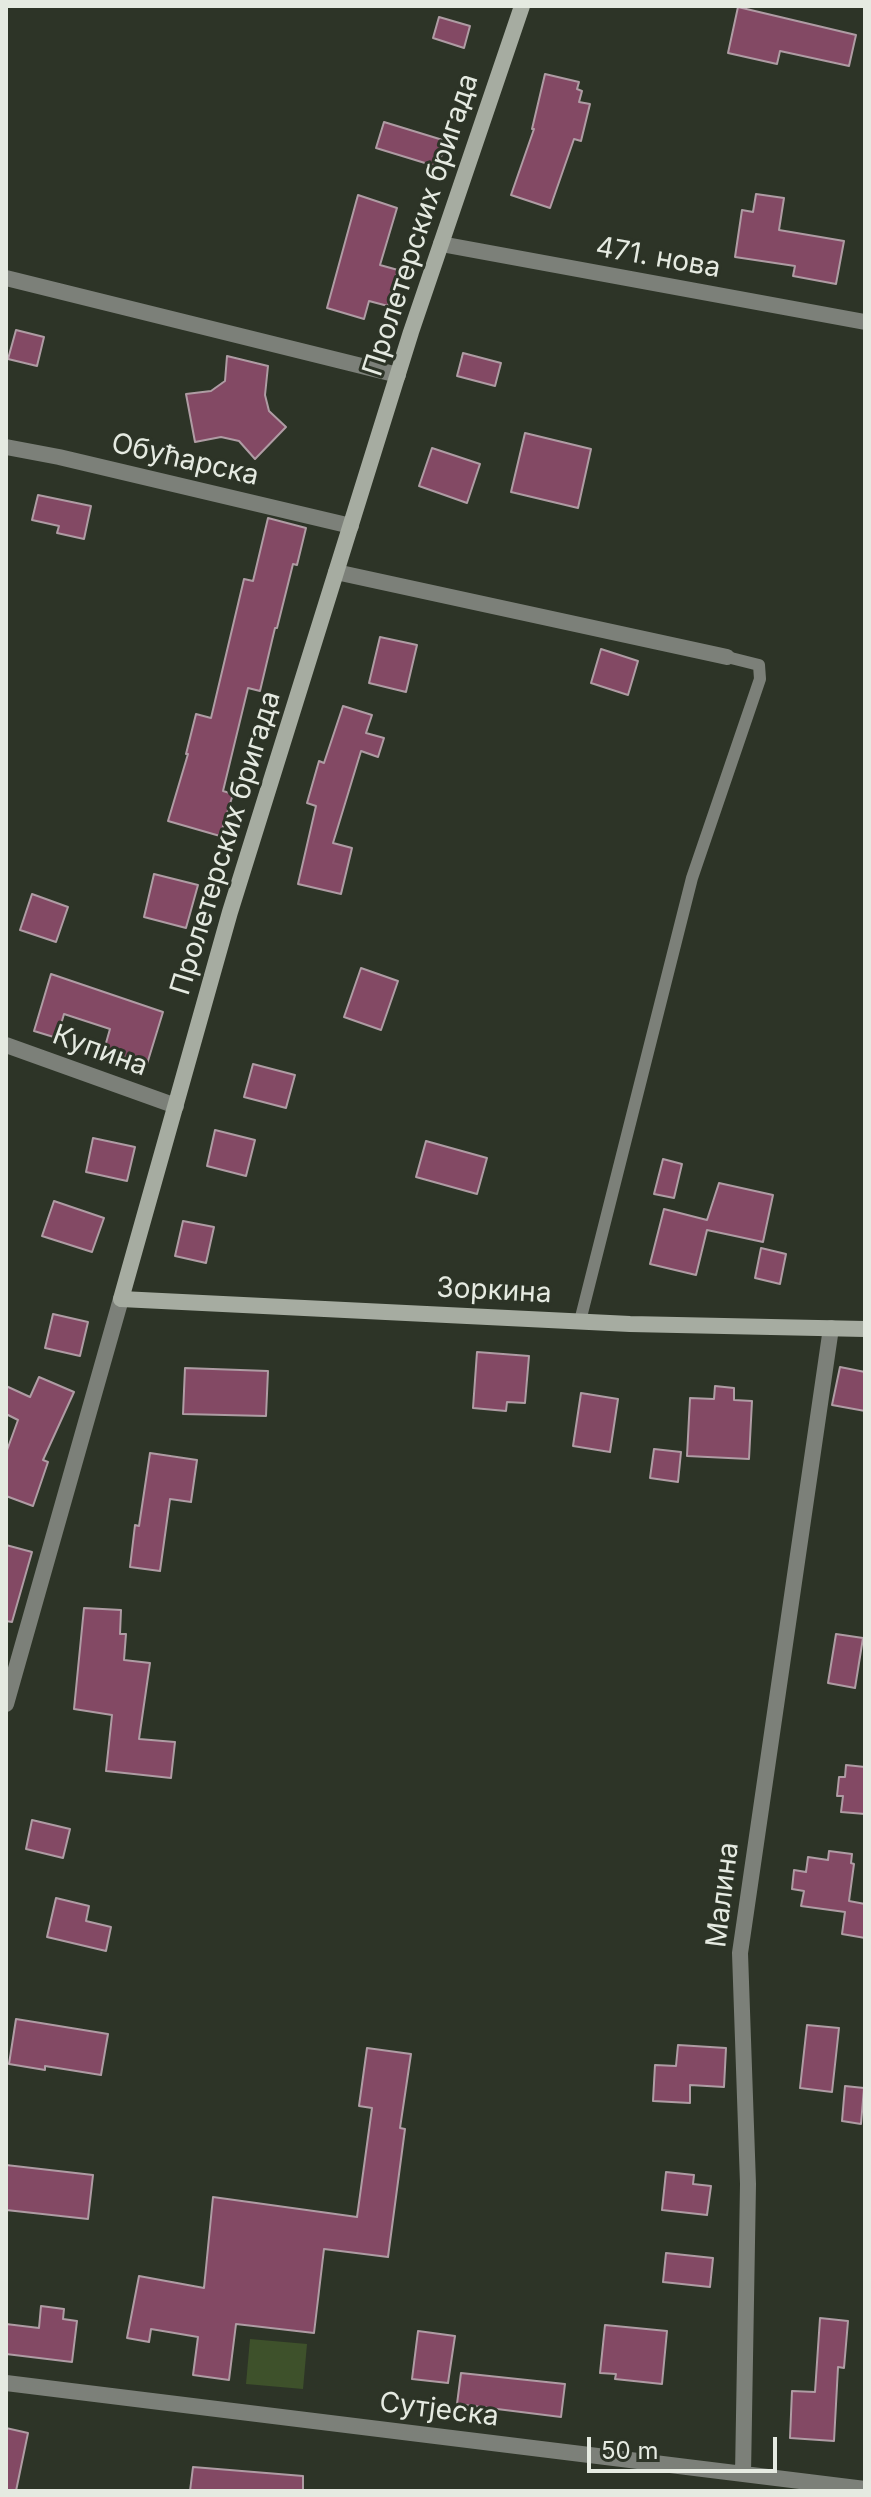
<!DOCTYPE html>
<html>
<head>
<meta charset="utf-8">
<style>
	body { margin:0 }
	#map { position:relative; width:871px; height:2497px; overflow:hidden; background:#2d3427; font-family:Inter,sans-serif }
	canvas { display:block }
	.frame { position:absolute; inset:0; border:8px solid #e5eae1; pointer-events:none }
	.scale { position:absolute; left:587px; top:2437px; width:190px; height:36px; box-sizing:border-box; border:4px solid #e5eae1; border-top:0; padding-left:10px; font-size:24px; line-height:28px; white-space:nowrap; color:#e5eae1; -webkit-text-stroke:6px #2d3427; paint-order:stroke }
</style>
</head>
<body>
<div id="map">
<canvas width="871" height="2497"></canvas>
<div class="frame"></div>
<div class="scale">50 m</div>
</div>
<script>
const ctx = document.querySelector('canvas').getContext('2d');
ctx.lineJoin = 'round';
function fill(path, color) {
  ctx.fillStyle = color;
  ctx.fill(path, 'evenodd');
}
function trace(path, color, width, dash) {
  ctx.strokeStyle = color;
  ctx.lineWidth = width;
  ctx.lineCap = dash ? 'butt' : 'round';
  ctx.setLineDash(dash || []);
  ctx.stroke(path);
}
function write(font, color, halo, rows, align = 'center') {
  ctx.font = font + ' Inter,sans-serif';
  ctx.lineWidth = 6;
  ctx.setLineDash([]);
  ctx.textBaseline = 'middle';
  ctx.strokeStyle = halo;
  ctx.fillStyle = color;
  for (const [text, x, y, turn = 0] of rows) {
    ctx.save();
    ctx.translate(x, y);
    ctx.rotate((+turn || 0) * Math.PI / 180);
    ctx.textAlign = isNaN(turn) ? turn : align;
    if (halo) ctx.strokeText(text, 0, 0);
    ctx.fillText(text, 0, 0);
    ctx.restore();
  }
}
fill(new Path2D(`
	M250,2339l57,5 -4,45 -57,-5z`), '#3e512b');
const building = new Path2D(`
	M738,7l118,28 -7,31 -69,-15 -3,13 -49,-11z
	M439,17l31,9 -6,22 -31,-10z
	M545,74l34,8 -2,7 5,2 -3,11 11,2 -9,37 -7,-2 -24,69 -39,-13 23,-66h-2z
	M384,122l62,19 -8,26 -62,-19z
	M756,194l28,4 -5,32 65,11 -8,43 -43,-8 2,-10 -60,-9 7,-47 11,2z
	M358,195l39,13 -17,57 18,5 -10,36 -19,-5 -5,18 -37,-11z
	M16,330l28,7 -7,29 -29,-7z
	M463,353l38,10 -6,23 -38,-10z
	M227,356l41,10 -3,29 4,16 17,16 -31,32 -16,-18 -18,-4 -26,5 -9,-48 25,-3 14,-10z
	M525,433l66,16 -13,59 -67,-16z
	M432,448l48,16 -13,39 -48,-17z
	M38,495l53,11 -7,33 -27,-6 2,-7 -27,-6z
	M268,518l38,10 -9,37 -4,-1 -16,64h-2l-15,63 -12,-3 -25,103 10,3 -13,42 -52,-15 20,-67h-2l10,-40 15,4 33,-139 9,2z
	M380,637l37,8 -11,47 -37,-9z
	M601,649l37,12 -10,34 -37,-12z
	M343,706l29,9 -6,18 18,5 -6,19 -17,-6 -28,92 19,5 -11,46 -43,-10 18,-78 -9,-3 12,-42 5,2z
	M154,874l44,11 -12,43 -42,-11z
	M32,894l36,13 -12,35 -36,-12z
	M361,968l37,13 -17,49 -37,-13z
	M51,974l112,38 -16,52 -43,-14 6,-21 -46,-15 -7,24 -23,-7z
	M253,1064l42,11 -9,33 -42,-11z
	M215,1130l40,10 -9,36 -39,-10z
	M93,1138l42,9 -8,34 -41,-9z
	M426,1141l61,17 -10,36 -61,-17z
	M663,1159l19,5 -8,34 -20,-4z
	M719,1183l54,12 -10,47 -56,-12 -11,45 -46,-11 14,-55 43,11z
	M54,1201l50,17 -12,34 -50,-16z
	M183,1221l31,6 -8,36 -31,-7z
	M761,1248l25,6 -6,30 -25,-6z
	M53,1314l35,8 -8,34 -35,-8z
	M477,1352l52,4 -4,47 -18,-1 -1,9 -33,-3z
	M840,1367l25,5v39l-33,-6z
	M185,1368l83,3 -2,45 -83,-2z
	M39,1377l35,15 -31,68 5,2 -15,44 -27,-10v-43l12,-33 -12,-6v-28l24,11z
	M715,1386l19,2v12l18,1 -3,58 -62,-3 3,-58 24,1z
	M581,1393l37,6 -8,53 -37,-6z
	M654,1449l27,3 -3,30 -28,-4z
	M150,1453l47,7 -6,42 -21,-3 -10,72 -30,-4 5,-42 4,1z
	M6,1545l26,7 -20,70 -6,-1z
	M84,1608l37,2 -1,24h6l-2,26 26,3 -11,76 36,3 -4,36 -65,-7 6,-56 -38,-6z
	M836,1634l27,4 -8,50 -27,-5z
	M846,1765l19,2v47l-24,-2 2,-16h-6l2,-19h6z
	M32,1820l38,9 -7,29 -37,-9z
	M829,1851l23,3 -1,9 3,1 -5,37 16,3v34l-23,-4 3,-22 -44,-6 3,-15 -12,-2 2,-19 12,2 2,-15 20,3z
	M56,1898l33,8 -3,15 25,6 -5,24 -59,-14z
	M16,2019l92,15 -7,41 -56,-9v4l-36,-6z
	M807,2025l32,3 -7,64 -32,-4z
	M678,2045l48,3 -2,39 -34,-2v18l-37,-2 2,-36 21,1z
	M367,2048l44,6 -11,74 5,1 -17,128 -64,-8 -10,84 -78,-9 -7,56 -36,-5 5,-38 -47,-8 -2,13 -22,-4 12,-62 65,12 9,-91 144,20 15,-109 -13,-2z
	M845,2086l19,2 -3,36 -19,-3z
	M6,2165l87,10 -5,44 -82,-9z
	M666,2172l28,3 -1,9 18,2 -4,29 -45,-5z
	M666,2253l47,5 -3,29 -47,-5z
	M41,2306l23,3 -1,10 14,2 -5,41 -66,-8v-30l33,4z
	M820,2318l28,3 -4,47 -6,-1 -4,74 -44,-3 2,-47 23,1z
	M605,2325l62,6 -5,53 -47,-5 1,-5 -16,-1z
	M418,2331l37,5 -7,47 -36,-4z
	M461,2373l104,11 -4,33 -104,-13z
	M6,2428l22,5 -12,58h-10z
	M193,2467l110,9v15h-113z`);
fill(building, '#834964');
trace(building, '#af9ca4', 2);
trace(new Path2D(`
	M580,1321l112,-443 68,-199 -1,-14 -32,-8`), '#7c8079', 12);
trace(new Path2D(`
	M441,244l424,78
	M6,278l392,97
	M6,447l53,10 292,69
	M336,572l391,85
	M6,1045l170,61
	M6,1704l115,-405
	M6,2383l859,106
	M743,2474l5,-290 -8,-231 91,-625`), '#7c8079', 16);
trace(new Path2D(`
	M522,6l-111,326 -181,580 -109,387 509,25 235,5`), '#a6aca1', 16);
write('28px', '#e5eae1', '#2d3427', [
	["Пролетерских бригада",421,225,-72],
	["471. нова",658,258,10],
	["Обућарска",185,460,13],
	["Пролетерских бригада",226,843,-73],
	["Купина",100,1051,20],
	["Зоркина",494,1291,3],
	["Малина",723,1895,-83],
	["Сутјеска",439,2410,7]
]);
</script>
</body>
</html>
